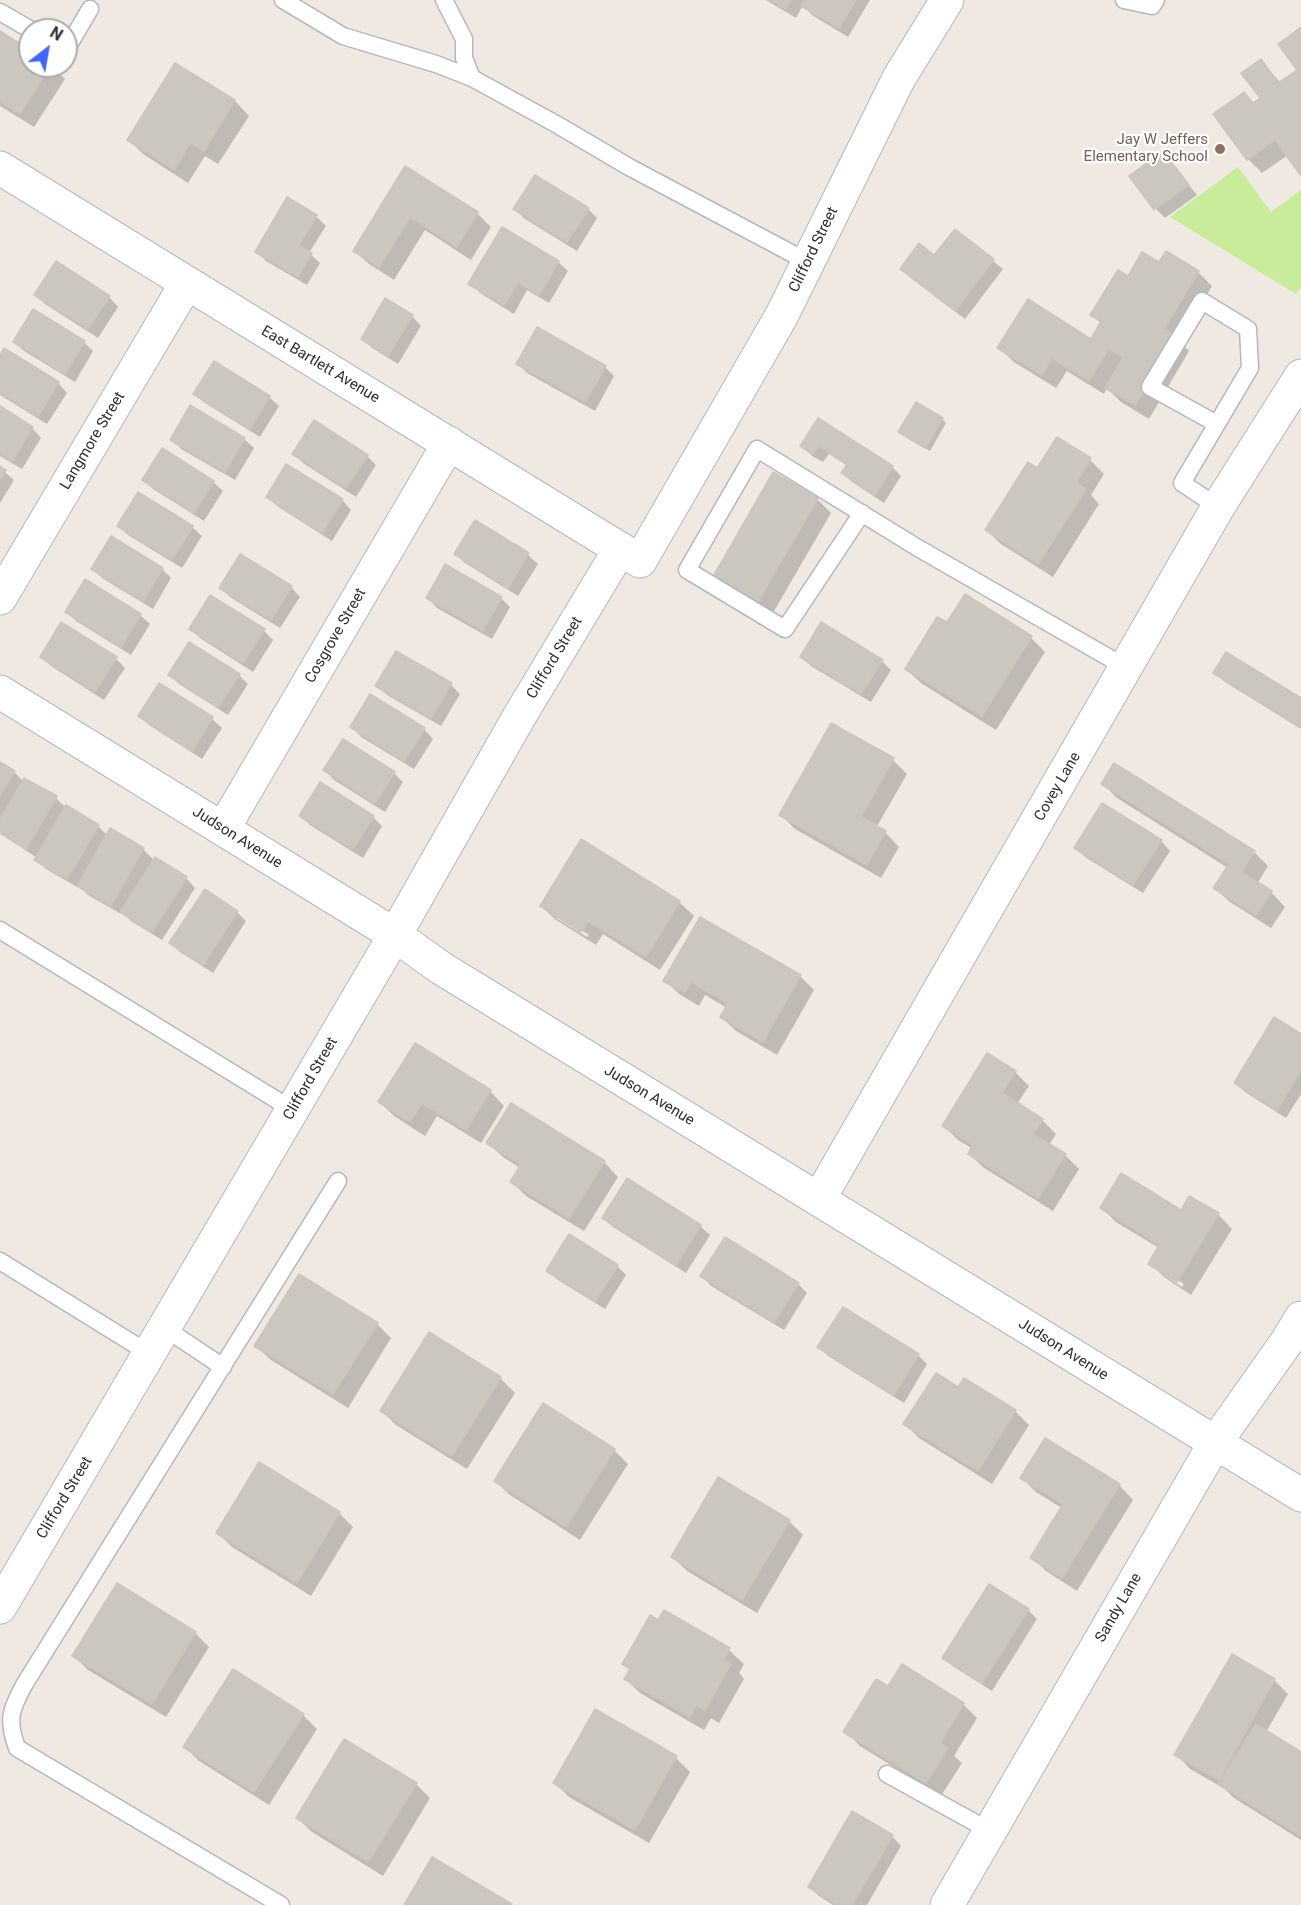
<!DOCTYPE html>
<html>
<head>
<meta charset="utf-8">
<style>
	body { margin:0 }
	#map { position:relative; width:1301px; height:1905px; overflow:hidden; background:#efe9e1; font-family:Roboto,sans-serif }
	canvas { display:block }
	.north { position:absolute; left:18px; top:18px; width:60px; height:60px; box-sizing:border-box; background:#fff; border:2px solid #ababab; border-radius:50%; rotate:31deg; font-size:16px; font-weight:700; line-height:24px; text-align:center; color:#2e2e2e }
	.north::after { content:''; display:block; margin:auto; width:21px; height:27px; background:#4264fb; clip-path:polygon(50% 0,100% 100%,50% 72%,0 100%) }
</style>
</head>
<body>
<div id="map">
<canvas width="1301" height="1905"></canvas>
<div class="north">N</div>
</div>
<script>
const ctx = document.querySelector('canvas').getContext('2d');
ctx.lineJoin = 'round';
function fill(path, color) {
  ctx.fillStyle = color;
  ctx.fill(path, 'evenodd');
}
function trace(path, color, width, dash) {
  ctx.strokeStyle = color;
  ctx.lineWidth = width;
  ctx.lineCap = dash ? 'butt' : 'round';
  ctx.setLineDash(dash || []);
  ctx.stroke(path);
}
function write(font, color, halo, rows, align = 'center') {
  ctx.font = font + ' Roboto,sans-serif';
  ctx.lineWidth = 4.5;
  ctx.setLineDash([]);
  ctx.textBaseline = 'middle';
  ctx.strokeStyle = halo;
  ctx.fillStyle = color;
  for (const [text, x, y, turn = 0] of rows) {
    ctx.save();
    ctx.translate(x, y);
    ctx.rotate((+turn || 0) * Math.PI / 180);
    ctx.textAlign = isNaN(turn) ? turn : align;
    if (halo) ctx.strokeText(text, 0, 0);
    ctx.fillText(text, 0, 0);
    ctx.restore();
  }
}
fill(new Path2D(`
	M1238,167l33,45 30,-22v97l-5,7 -126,-77z`), '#c9ec9a');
fill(new Path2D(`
	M766,0h104l-22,37 -36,-22 -9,-10 -7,13z
	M1301,29v144l-13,-18 -26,18 -14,-14 -4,-65 10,10 8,-6 -1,-37 20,22 18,-13z
	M0,33l30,19v14h22l13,13 -31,48 -34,-21z
	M176,65l59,36 14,15 -31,48 -13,-8 -17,27 -45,-29 -14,-14z
	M1163,153l34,42 -32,23 -9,-9 -24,-33z
	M406,168l71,45 14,14 -20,33 -46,-30 -31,50 -25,-16 -15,-14z
	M515,209h73l9,9 -20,33 -52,-32z
	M316,216l10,10 -17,27 11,10 -13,22 -41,-24 -9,-10z
	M502,229l56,33 10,9 -19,32 -22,-13 -13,24 -34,-21 -10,-10z
	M955,231l48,38 -38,50 -54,-41 -9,-10 33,-11z
	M1160,264l38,8 14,14 -33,55 10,10 -40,68 -28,-17 -14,-14 -3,6 -37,-23 -11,17 -42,-26 -15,-14 92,-7 11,-17 -10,-9z
	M36,295l73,2 9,10 -20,31 -53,-34z
	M412,316l9,10 -23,38 -26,-16 -9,-9z
	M15,342h69l9,9 -18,31 -51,-31z
	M0,358l58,25 9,10 -20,31 -47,-29z
	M518,363l87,4 9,9 -19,35 -68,-38z
	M195,394l74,3 10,9 -19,31 -55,-34z
	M0,408l32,20 9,10 -19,31 -22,-13z
	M942,419l4,4 -16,28 -30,-19z
	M819,420l73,47 9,9 -17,27 -32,-21 -9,-9 5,-7 -19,-12 -6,8 -11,-6 -10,-10z
	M172,439h72l10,9 -19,32 -54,-31z
	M294,454l73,2 9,9 -20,32 -53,-34z
	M1090,460l14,14 -13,21 8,9 -46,73 -52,-33 -15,-14 52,-60z
	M0,468l14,12 -14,23z
	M144,480l69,2 10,9 -19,30 -51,-32z
	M268,497l74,3 9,10 -19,31 -55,-35z
	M817,499l14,14 -61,105 -43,-24z
	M475,522l53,33 10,9 -20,32 -53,-33 -9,-9z
	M119,526l73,1 10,9 -20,32 -54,-33z
	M93,569h69l9,9 -18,31 -51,-31z
	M291,587l9,10 -20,31 -50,-31 -9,-9z
	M428,598h73l9,9 -18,32 -55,-31z
	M67,611l73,4 10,9 -19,31 -55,-34z
	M947,624l84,14 14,14 -49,78 -75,-47 -15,-14z
	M191,629l73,2 9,9 -20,32 -53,-34z
	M42,657l74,2 9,9 -21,32 -53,-34z
	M801,657l81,4 9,9 -20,32 -60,-36z
	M1215,673l86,27v29l-76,-47z
	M170,675h69l9,9 -20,31 -49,-31z
	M159,685l53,34 10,9 -20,31 -53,-34 -10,-9z
	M377,685h74l9,9 -19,32 -54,-31z
	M352,727l72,2 9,10 -19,30 -53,-32z
	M893,760l14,14 -31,54 9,4 14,15 -18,31 -86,-49 -15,-15z
	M0,764l14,8 10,10 1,-2 31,18 9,9 33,19 9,9 36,14 12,12 31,17 9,10 -33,52 -31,-19 -9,-9 -1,2 -33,-19 -10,-10 -1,2 -31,-18 -10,-9 1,-2 -37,-25z
	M325,770l69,3 9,9 -18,30 -51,-32z
	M1103,784l151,68 14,14 -11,18 14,8 14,15 -14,21 -41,-26 -15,-14 13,-20 -111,-70z
	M301,816l72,1 9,9 -19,32 -53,-33z
	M582,841l97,61 15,14 -34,54 -57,-36 -7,11 -40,-25 -15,-14zM556,914l33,21 -2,2 -31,-19z
	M1161,841l9,10 -27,42 -58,-36 -9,-10z
	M237,912l9,9 -33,52 -33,-21 -9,-9z
	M800,976l14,14 -37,65 -41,-24 -15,-14 6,-9 -22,-13 -6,11 -20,-12 -14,-14z
	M1301,1035v59l-15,24 -41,-26 -10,-9z
	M1015,1072l14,14 -12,18 25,16 14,14 -7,11 16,10 14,14 -26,42 -69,-43 -15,-14 4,-5 -15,-9 -14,-14z
	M490,1091l14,15 -23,37 -44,-27 -12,20 -31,-20 -14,-14z
	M488,1143l116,19 14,15 -34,54 -58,-35 -14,-14 8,-14 -17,-11z
	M1102,1208l116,6 14,15 -41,66 -27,-18 -14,-14 9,-15 -43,-26zM1164,1272l20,12 -2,3 -18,-12z
	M604,1218l96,8 10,9 -24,38 -73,-46z
	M617,1266l9,9 -21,34 -47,-29 -10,-9z
	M702,1276l96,8 9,9 -23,37 -73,-44z
	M377,1324l14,14 -43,70 -77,-48 -15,-14z
	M430,1334l70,44 15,15 -48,76 -71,-44 -14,-14z
	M819,1347l99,8 9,9 -23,39 -76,-47z
	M959,1389l56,22 14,14 -37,59 -73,-46 -14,-14z
	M614,1450l14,14 -48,76 -70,-45 -15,-14z
	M1022,1478l97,7 14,15 -56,91 -31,-20 -14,-14 30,-49 -26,-16z
	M339,1513l14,14 -42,69 -79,-49 -14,-14z
	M789,1521l14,14 -46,78 -70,-42 -14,-14z
	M1028,1610l9,9 -45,72 -38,-24 -10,-9z
	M665,1612l64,38 15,14 -5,9 5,6 -25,44 -8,-5 -7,12 -64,-37 -14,-14 4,-8 -6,-7 35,-42z
	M195,1633l14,14 -43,70 -78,-47 -14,-14z
	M1274,1680l14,14 -22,38 35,22v86l-67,-42 -9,-9 -35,-20 -14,-15z
	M888,1688l75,16 14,14 -23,38 8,7 -21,33 -81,-50 -15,-15z
	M303,1715l14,14 -48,76 -70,-44 -14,-14z
	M676,1758l14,14 -41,71 -80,-46 -14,-14z
	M416,1784l14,14 -47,78 -71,-44 -15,-14z
	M892,1836l9,10 -34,59h-34l-14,-9 -9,-9z`), '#0003');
const building = new Path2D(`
	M770,0h21l-5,9z
	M804,0h52l-17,28 -38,-22z
	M1301,27v149l-26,-36 -28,20 -34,-46 31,-22 9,11 7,-5 -19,-25 20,-14 17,24 19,-13 -19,-26z
	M0,31l30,19v16h20l-30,48 -20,-12z
	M175,63l60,37 -31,51 -14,-8 -16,27 -47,-30z
	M1163,151l26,34 -35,25 -25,-34z
	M405,166l73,46 -21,35 -47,-30 -31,50 -26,-16z
	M535,175l54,33 -22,34 -54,-33z
	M287,197l30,18 -18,30 13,8 -14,24 -43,-25z
	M502,227l57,34 -20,34 -21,-13 -14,23 -36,-21z
	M955,229l39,30 -39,52 -55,-42 19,-26 15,12z
	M1166,251l33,20 -35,58 12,7 -41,69 -30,-17 18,-31 -32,-18 10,-18 -11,-6 28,-45 10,6 14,-24 17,10z
	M56,261l54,35 -22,33 -54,-34z
	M385,298l28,17 -25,41 -27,-17z
	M1028,299l80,51 -19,31 -37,-23 -10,17 -45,-27z
	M33,309l52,32 -20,33 -52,-32z
	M537,327l69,39 -21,36 -69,-38z
	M4,348l55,34 -21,34 -38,-23v-38z
	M214,361l56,35 -20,33 -57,-35z
	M916,402l27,16 -18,30 -27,-16z
	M190,405l55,33 -20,34 -55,-32z
	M0,406l33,21 -21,34 -12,-7z
	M818,418l75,48 -18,29 -34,-22 6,-9 -28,-18 -6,8 -13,-8z
	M314,420l54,35 -22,33 -54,-34z
	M1057,437l34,21 -15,25 10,6 -48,75 -53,-34 43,-68 9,6z
	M162,448l52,33 -20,32 -52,-33z
	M286,464l57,35 -21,34 -56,-36z
	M0,466l6,4 -6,9z
	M773,472l45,26 -62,107 -45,-25z
	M138,492l55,34 -21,34 -55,-34z
	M475,520l54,33 -21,35 -54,-34z
	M111,536l52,32 -20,33 -52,-32z
	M240,554l52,32 -21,34 -52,-32z
	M445,564l57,33 -19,34 -57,-33z
	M85,579l56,35 -20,33 -56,-35z
	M965,594l67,42 -50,80 -77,-47 32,-52 10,5z
	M210,595l55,34 -22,34 -54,-34z
	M61,622l56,35 -22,35 -55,-35z
	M821,622l62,38 -22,34 -61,-37z
	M189,642l51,32 -22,33 -50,-32z
	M396,651l56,32 -21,35 -56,-32z
	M1226,652l75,46v29l-88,-54z
	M159,683l54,34 -21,34 -54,-35z
	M370,694l55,34 -21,33 -54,-34z
	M831,723l63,35 -33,59 25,14 -19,34 -88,-50z
	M343,739l52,33 -20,31 -52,-33z
	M0,762l15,9 -15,24z
	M1114,763l141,88 -14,21 31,19 -16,24 -43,-27 16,-24 -128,-80z
	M24,778l33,18 -31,53 -26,-16v-14z
	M320,782l54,34 -21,33 -54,-33z
	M1102,803l60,37 -29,45 -59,-37z
	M66,805l33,20 -32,54 -33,-19z
	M110,828l34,20 -33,58 -34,-20z
	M581,839l99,62 -34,56 -58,-36 -7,11 -41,-26z
	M155,857l32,20 -35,55 -32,-20z
	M205,889l33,22 -35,54 -34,-22z
	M700,917l101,58 -38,67 -43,-25 8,-14 -37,-21 -6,11 -22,-12z
	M1274,1017l27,17v36l-24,40 -43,-27z
	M415,1043l76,47 -25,40 -44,-27 -12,19 -32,-20z
	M987,1053l29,18 -14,22 41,26 -10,15 33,20 -28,44 -70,-44 5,-9 -31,-19z
	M511,1103l94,58 -36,57 -59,-36 11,-18 -35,-21z
	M1121,1173l60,37 8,-14 30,17 -42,69 -29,-18 11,-19 -59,-37z
	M627,1178l74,47 -25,40 -74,-47z
	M569,1234l49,31 -23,36 -49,-30z
	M725,1237l74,46 -25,39 -74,-46z
	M299,1274l79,49 -45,71 -79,-48z
	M843,1307l76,47 -25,41 -77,-48z
	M429,1332l72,45 -49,79 -72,-45z
	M936,1373l22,14 6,-9 52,32 -38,61 -75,-47z
	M543,1403l72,46 -49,78 -72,-46z
	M1045,1438l75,46 -58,94 -32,-20 33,-54 -43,-26z
	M259,1462l81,50 -43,71 -81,-50z
	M718,1477l72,43 -48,80 -71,-43z
	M117,1583l79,49 -44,72 -80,-48z
	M989,1584l40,25 -47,74 -40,-25z
	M664,1610l66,38 -6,12 7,4 -26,46 -9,-5 -6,12 -66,-38 6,-10 -8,-5 28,-49 8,5z
	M1232,1654l43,25 -56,101 -45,-25z
	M902,1664l62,39 -24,40 8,5 -22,35 -83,-51 33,-53 12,7z
	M233,1669l71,45 -50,78 -71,-45z
	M595,1709l82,47 -42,74 -82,-47z
	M1256,1724l45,28v84l-83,-52z
	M344,1739l73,44 -49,79 -72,-44z
	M852,1811l41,24 -41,70h-14l-30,-18z
	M432,1857l80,47 -1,1h-107z`);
fill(building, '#cbc7bf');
trace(building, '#cbc5ba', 1.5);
const service = new Path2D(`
	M283,0l60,36 93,28 36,14 84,46 73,43 179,95
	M444,0l20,39v19l8,20
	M1124,0l28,6 4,-6
	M0,12l31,18
	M66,50l24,-41
	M1217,424l-67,-37 52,-86 46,28 2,39 -68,115 36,24
	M862,513l-77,116 -98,-59 70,-121 161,99 209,120
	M0,930l293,180
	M0,1261l150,93
	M166,1329l57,38
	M887,1774l103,57
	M281,1905l-264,-157c-10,-28 -7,-37 7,-63l314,-504`);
const minor = new Path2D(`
	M0,168l620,381
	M0,598l186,-314
	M0,692l395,243
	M223,829l226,-386
	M819,1199l399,-692 83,-131
	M947,1905l268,-462 73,-103 13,-22`);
const tertiary = new Path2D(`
	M395,935l46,33 860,527
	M0,1607l395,-672 124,-218 101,-168 20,12 142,-246 117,-237 48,-78`);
trace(service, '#b4b7c1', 19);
trace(minor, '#b4b7c1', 35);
trace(tertiary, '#b4b7c1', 35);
trace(service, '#fff', 16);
trace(minor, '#fff', 33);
trace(tertiary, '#fff', 33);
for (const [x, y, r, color] of [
	[1220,149,6,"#8d6e63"]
]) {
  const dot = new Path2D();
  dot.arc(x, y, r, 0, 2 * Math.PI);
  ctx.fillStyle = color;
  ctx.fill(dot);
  trace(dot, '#fff', 2);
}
write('15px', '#785e54', '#fff', [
	["Jay W Jeffers",1208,140],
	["Elementary School",1208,157]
], 'right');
write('15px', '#2e2e2e', '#fff', [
	["Clifford Street",814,250,-64],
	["East Bartlett Avenue",320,365,31],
	["Langmore Street",93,441,-59],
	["Cosgrove Street",336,636,-60],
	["Clifford Street",555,658,-59],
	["Covey Lane",1058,787,-60],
	["Judson Avenue",237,838,32],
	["Clifford Street",311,1079,-60],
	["Judson Avenue",649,1096,31],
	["Judson Avenue",1063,1350,32],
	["Clifford Street",65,1498,-59],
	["Sandy Lane",1119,1608,-60]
]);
</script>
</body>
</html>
